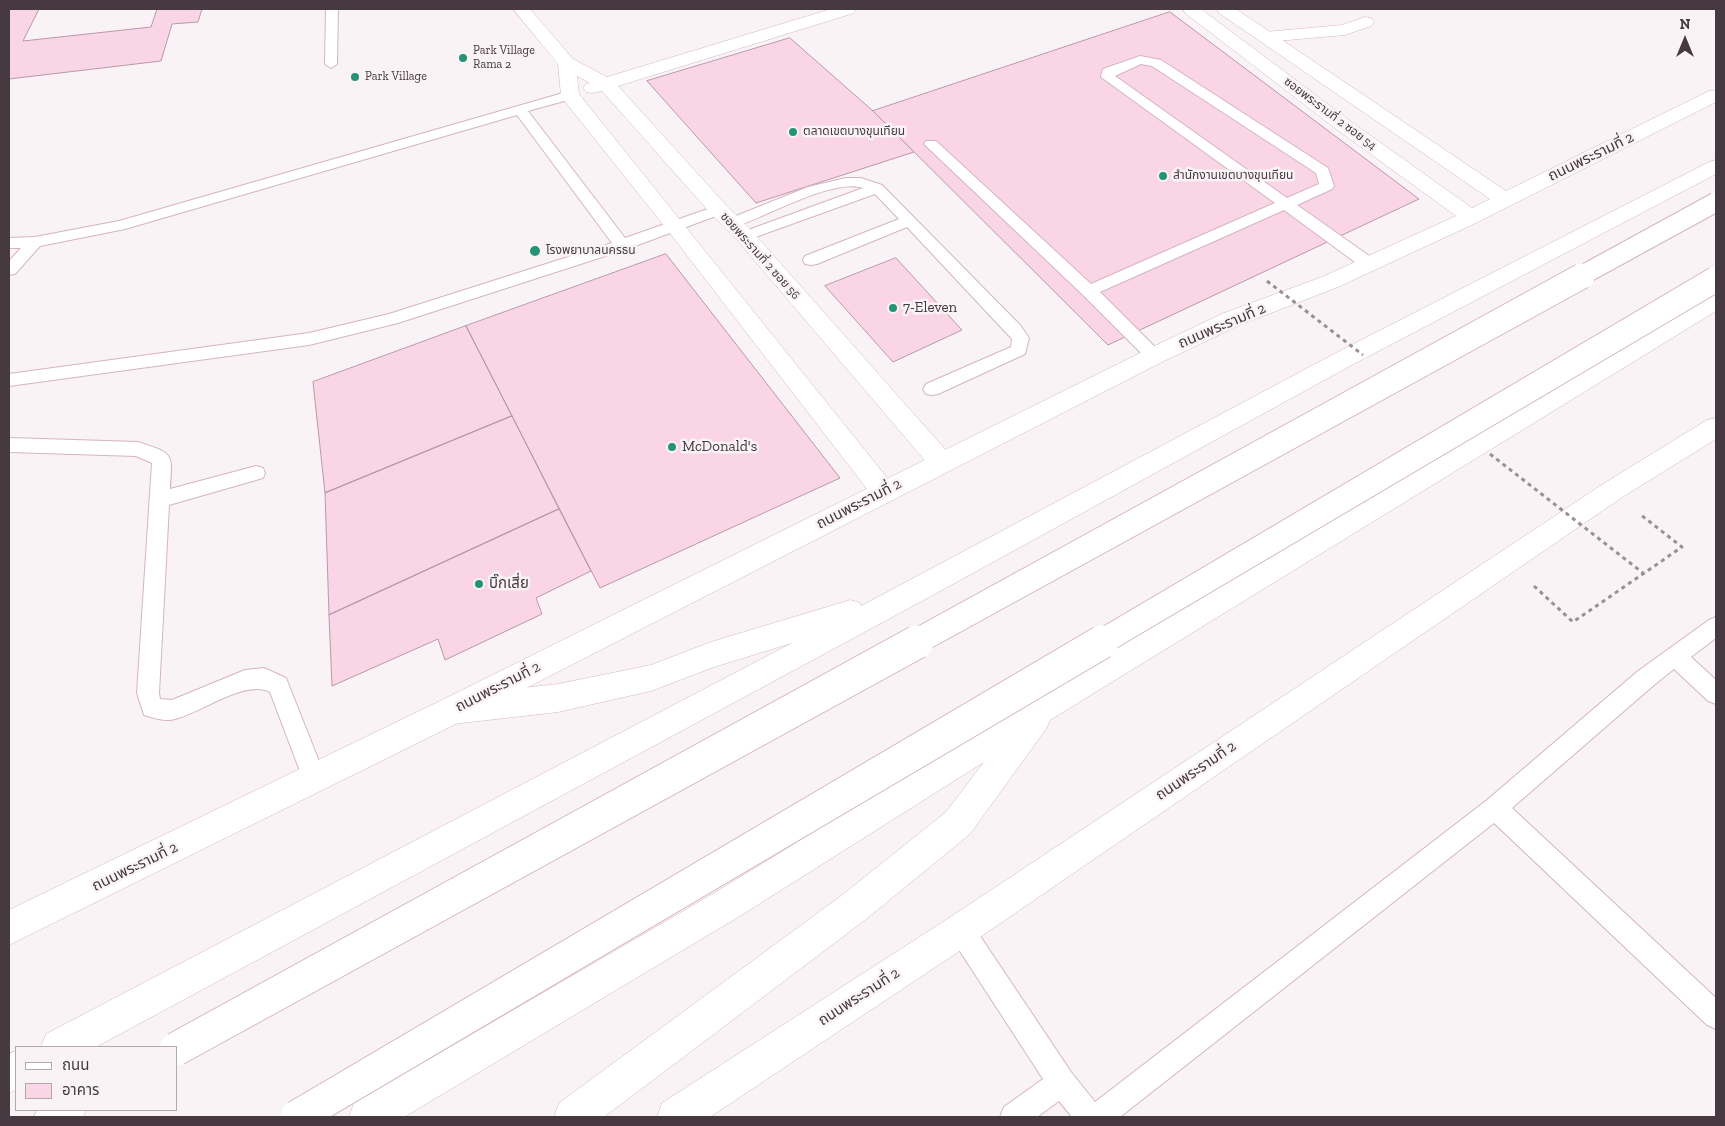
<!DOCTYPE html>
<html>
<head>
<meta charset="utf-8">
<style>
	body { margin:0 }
	#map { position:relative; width:1725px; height:1126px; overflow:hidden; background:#faf3f6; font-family:"Zilla Slab","Noto Sans Thai",serif }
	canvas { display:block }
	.frame { position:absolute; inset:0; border:10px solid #46393f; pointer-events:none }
	.legend { position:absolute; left:15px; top:1046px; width:162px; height:65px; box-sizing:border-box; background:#faf3f6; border:1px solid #b2a9ad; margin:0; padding:6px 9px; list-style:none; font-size:15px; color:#46393f }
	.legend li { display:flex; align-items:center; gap:10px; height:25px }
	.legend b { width:25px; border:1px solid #b2a9ad }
	.north { position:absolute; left:1660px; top:15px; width:50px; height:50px; -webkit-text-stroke:4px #faf3f6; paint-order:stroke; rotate:0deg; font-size:14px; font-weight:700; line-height:20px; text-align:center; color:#46393f }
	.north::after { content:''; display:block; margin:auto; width:18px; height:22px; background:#46393f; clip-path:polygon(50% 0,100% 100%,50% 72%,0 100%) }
</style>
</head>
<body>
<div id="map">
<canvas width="1725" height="1126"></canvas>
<div class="frame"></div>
<ul class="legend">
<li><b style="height:6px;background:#fff"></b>ถนน</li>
<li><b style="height:14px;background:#fad5e5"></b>อาคาร</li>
</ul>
<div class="north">N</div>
</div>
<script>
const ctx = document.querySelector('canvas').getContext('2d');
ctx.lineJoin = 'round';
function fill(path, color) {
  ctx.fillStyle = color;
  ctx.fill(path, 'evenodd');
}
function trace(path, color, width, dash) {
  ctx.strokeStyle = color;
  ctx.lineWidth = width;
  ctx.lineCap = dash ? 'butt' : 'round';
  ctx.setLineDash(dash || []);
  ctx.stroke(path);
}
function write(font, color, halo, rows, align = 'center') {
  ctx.font = font + ' "Zilla Slab","Noto Sans Thai",serif';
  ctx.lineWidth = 5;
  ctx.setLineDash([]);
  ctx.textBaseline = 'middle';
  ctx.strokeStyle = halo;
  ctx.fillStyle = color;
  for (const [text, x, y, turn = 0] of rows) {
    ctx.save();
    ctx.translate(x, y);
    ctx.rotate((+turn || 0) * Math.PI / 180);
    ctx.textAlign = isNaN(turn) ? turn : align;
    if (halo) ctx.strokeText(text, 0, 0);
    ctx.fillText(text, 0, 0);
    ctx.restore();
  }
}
const building = new Path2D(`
	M9,9h30l-16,32 128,-14 6,-18h45l-4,13 -26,2 -11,37 -152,18z
	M1170,12l249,187 -311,146 -235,-234z
	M790,38l83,73 41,41 -158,51 -109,-122z
	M666,254l174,224 -240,110 -134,-262z
	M896,258l66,72 -69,32 -68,-76z
	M466,326l46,90 -187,77 -12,-111z
	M512,416l47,93 -230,106 -4,-122z
	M559,509l32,62 -55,27 6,16 -97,46 -7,-21 -106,47 -3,-71z`);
fill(building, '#fad5e5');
trace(building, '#b898a6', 1);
const lane = new Path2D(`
	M326,9h12l-1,55 -6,4 -6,-4z
	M1140,56l21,4 167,108 6,18 -2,3 -35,16 78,55 2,4 -2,4 -6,1 -6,-1 -79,-58 -184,82 60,60 3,4 -3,4 -6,2 -6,-2 -65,-65 -159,-151 2,-3h10l155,143 184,-81 -174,-126 2,-8zM1141,64l11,2 164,107 3,11 -32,14 -172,-122z
	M570,91l5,1 2,3 -2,3 -47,13 97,127 94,-33 5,2 3,3 -3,3 -97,36 -229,74 -89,22 -300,41v-12l300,-41 80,-19 223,-71 -95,-128 -392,114 -85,17 -25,28 -6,1v-14l12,-13h-12v-10l26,-1 84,-16z
	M846,178h15l21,7 138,140 9,13 -4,16 -87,40 -6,1 -6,-1 -3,-5 3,-5 85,-37 1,-8 -105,-112 -90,37 -6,1 -6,-1 -2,-4 2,-4 94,-37 -24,-25 -125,45h-10l-3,-3 3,-3 123,-45c-30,-11 -100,31 -132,40l-5,-2 -3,-3 3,-3 82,-33z
	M9,438l129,4c37,12 34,11 32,47l86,-23 7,2 2,5 -2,5 -94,27 -10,188 1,6 12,1 73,-30 19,-2 22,10 40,101 -4,8 -8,3 -8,-3 -36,-95c-25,-13 -69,21 -95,27 -9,3 -22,-1 -31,-4l-7,-22 15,-230 -16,-7 -127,-4z
	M1716,617v21l-25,19 25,23v24l-8,-3 -34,-32 -20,16 -142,123 204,190v31l-9,-4 -213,-202 -374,294h-48l-13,-16 -22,16h-37l4,-10 39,-28 -91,-140 -4,-9 4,-9 9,-4 9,4 101,151 24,30 392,-302 151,-129 71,-51z`);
const street = new Path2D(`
	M513,9h17l43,50 34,18 224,-68h25l-2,4 -236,73 108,119 26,26 199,225 4,7 -4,7 -9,3 -9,-3 -195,-229 -26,-26 -110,-124 -10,2 -6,-1 -3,-4 3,-4 4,-1 -13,-7 2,18 313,390 4,7 -4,7 -9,3 -9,-3 -205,-266 -106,-133 -2,-4 -3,-31z
	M1365,17l6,1 3,4 -3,4 -26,9 -80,7 -6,-1 -3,-4 3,-4 6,-1 77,-7z`);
const secondary = new Path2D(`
	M1183,9h18l152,114 119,85 18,-9 -271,-186 -2,-4h19l270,182 203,-100 7,-1v12l-238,120 -140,65 -98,38 -78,37 -698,358 -455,225v-35l433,-210 704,-350 78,-37 98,-36 134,-61 -117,-85 -154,-118z
	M1716,418v21l-95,59 -648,444 -263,175h-53l5,-14 287,-185 654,-434 104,-64z`);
const highway = new Path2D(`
	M1716,160v14l-366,192 -428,235 -826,446h-55l5,-13 746,-391 -78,24 -63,24 -93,21 -105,12 -11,-4 -4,-10 4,-10 11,-4 105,-12 93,-19 60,-23 139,-42 10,3 1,3 473,-252 375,-192z
	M1716,293v18l-666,409 -4,9 -76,105 -105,86 -261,197h-50l5,-14 282,-207 105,-84 38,-50 -244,154 -336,201h-55l5,-14 362,-211 316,-194 676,-402z
	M16,1051v39l-7,3v-39z
	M37,1110h49l-3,7h-49z`);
trace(lane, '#d5b4c2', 2);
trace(street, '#d5b4c2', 1);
trace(secondary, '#d5b4c2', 1);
trace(highway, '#d5b4c2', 1);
trace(new Path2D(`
	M1534,586l39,36 109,-75 -41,-32`), '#998f94', 3, [4, 4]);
fill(lane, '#fff');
fill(street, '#fff');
fill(secondary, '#fff');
fill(highway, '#fff');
const highwayBridgeFar2 = new Path2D(`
	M1579,277l137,-75`);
const highwayBridgeFar1 = new Path2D(`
	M914,643l668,-367
	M1100,643l616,-364`);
const highwayBridge = new Path2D(`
	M176,1049l741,-407
	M297,1117l805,-475`);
trace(highwayBridgeFar2, '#d5b4c2', 21, []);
trace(highwayBridgeFar1, '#d5b4c2', 27, []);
trace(highwayBridge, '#d5b4c2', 35, []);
trace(new Path2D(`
	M1267,281l96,74
	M1490,454l153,119`), '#998f94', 3, [4, 4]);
trace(highwayBridgeFar2, '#fff', 19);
trace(highwayBridgeFar1, '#fff', 25);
trace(highwayBridge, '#fff', 33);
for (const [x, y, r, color] of [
	[463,58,5,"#239475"],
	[355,77,5,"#239475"],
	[793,132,5,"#239475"],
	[1163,176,5,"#239475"],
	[535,251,6,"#239475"],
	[893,308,5,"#239475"],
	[672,447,5,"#239475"],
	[479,584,5,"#239475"]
]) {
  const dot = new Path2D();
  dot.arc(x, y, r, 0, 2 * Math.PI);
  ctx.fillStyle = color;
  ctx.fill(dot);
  trace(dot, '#faf3f6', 2);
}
write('12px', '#46393f', '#faf3f6', [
	["Park Village",473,51],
	["Rama 2",473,65],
	["Park Village",365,77],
	["ตลาดเขตบางขุนเทียน",803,132],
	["สำนักงานเขตบางขุนเทียน",1173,176],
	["โรงพยาบาลนครธน",546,251]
], 'left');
write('12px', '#46393f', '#faf3f6', [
	["ซอยพระรามที่ 2 ซอย 54",1330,114,37],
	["ซอยพระรามที่ 2 ซอย 56",760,256,48]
]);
write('15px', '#46393f', '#faf3f6', [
	["ถนนพระรามที่ 2",1591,157,-26],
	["ถนนพระรามที่ 2",1222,326,-23],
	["ถนนพระรามที่ 2",859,504,-27],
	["ถนนพระรามที่ 2",498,687,-27],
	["ถนนพระรามที่ 2",1196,771,-34],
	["ถนนพระรามที่ 2",135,867,-26],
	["ถนนพระรามที่ 2",859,997,-33]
]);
write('15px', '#46393f', '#faf3f6', [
	["7-Eleven",903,308],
	["McDonald's",682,447],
	["บิ๊กเสี่ย",489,584]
], 'left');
</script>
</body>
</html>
